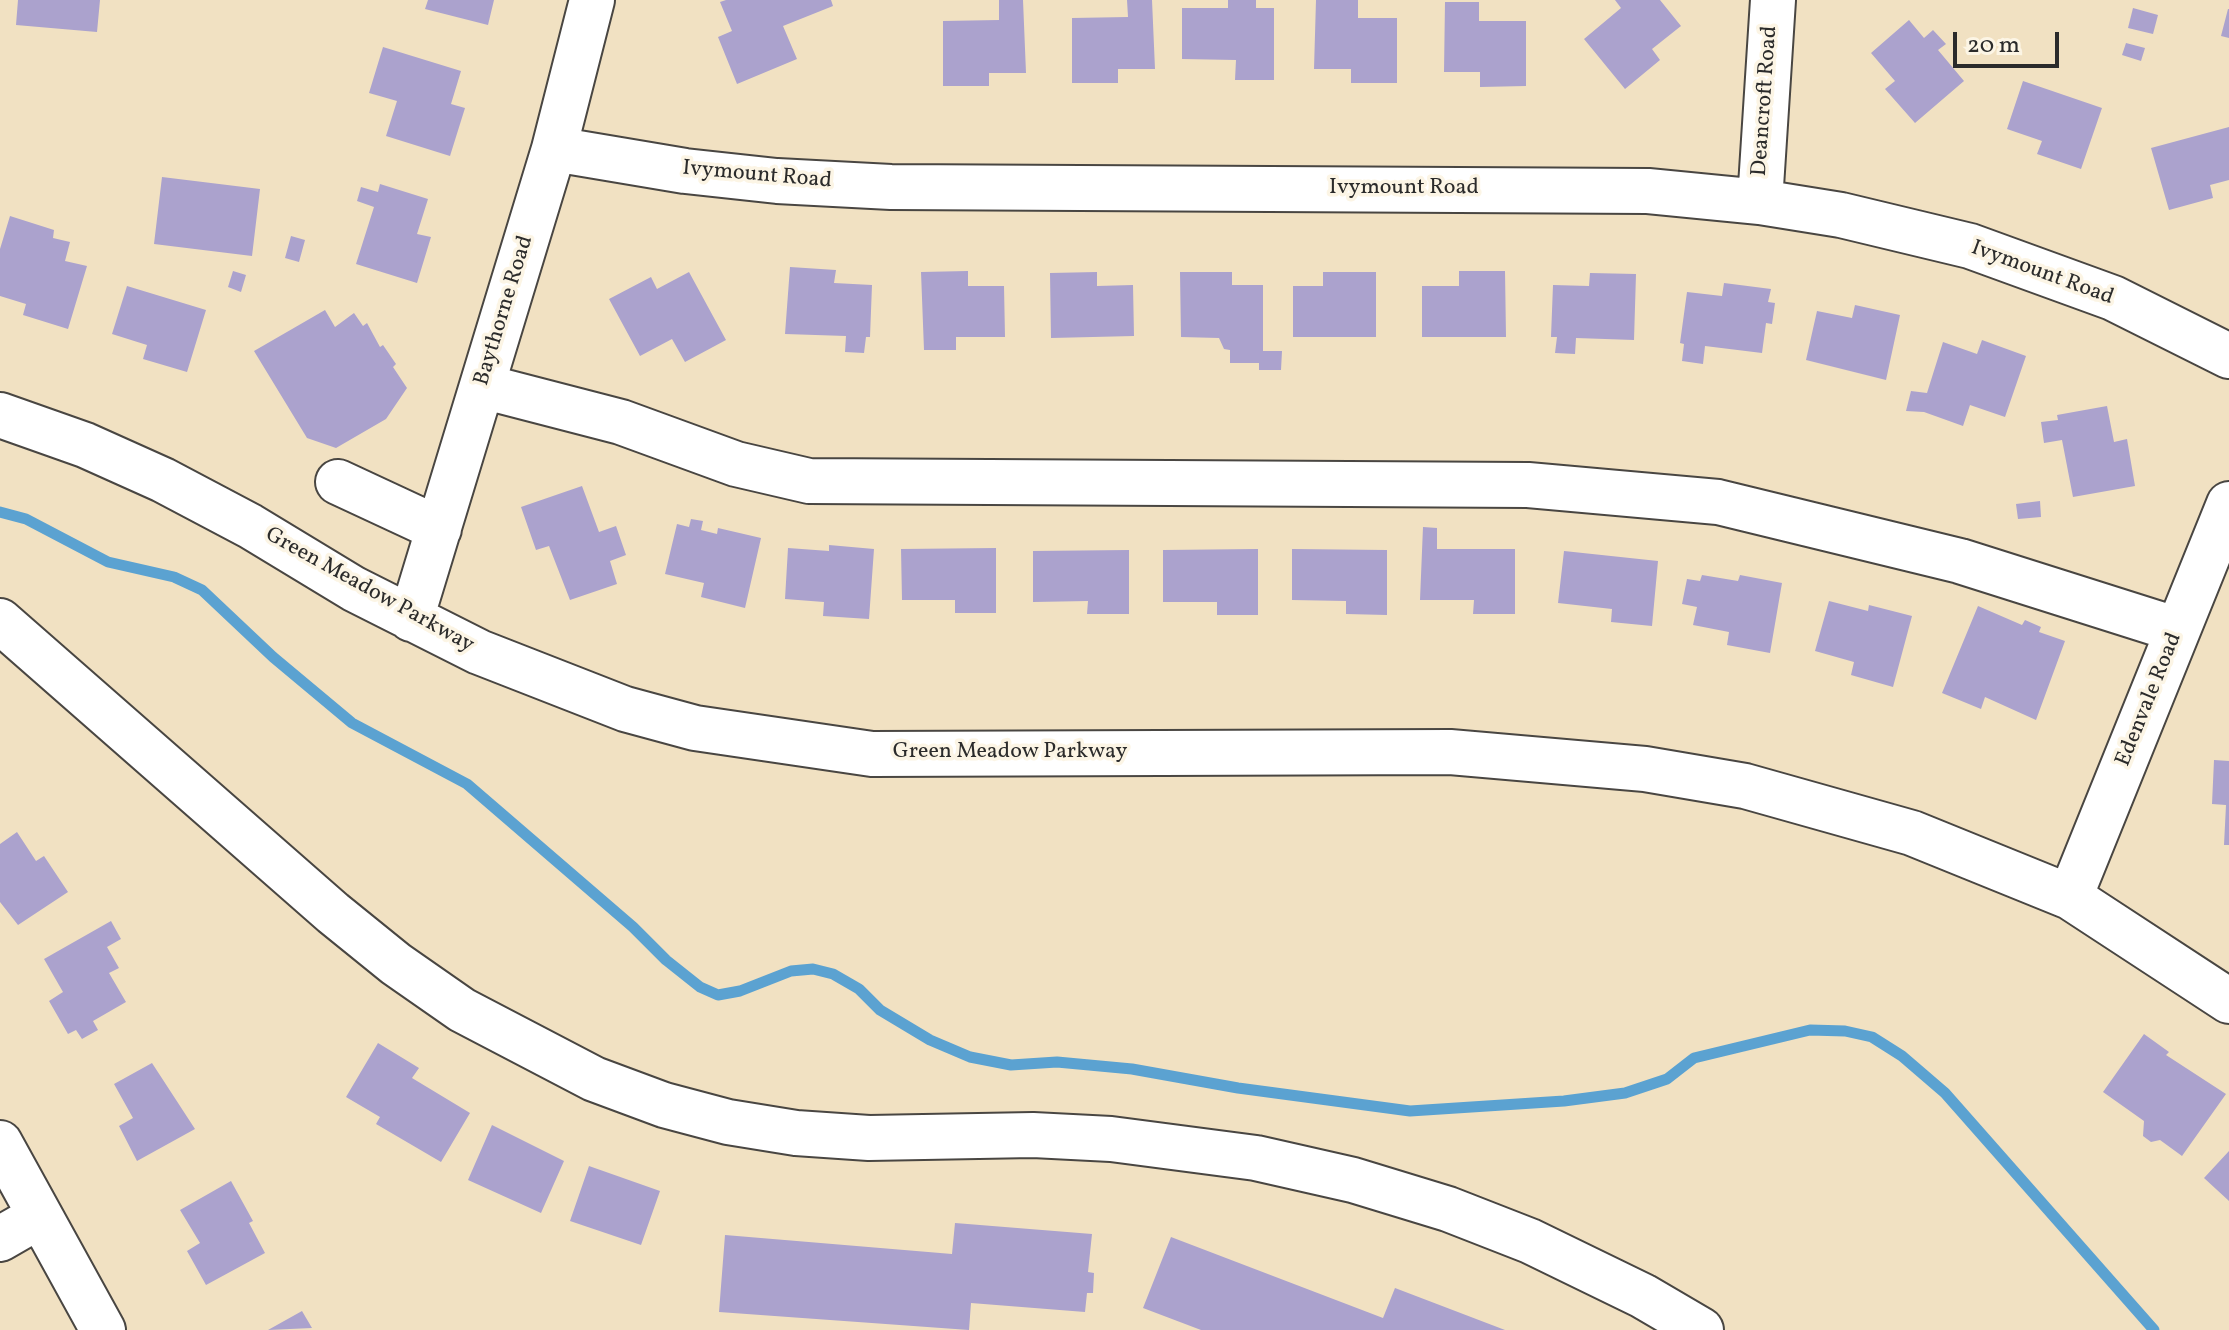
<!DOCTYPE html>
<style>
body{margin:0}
#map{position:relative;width:2229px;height:1330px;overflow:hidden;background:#f1e1c2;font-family:Vollkorn,serif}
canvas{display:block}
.scale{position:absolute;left:1953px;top:32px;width:106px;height:36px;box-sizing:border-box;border:4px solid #2b2b2b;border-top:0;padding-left:10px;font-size:24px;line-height:28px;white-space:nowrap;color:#2b2b2b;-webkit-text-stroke:6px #fcf5e5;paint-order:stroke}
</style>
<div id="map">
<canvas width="2229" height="1330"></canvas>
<div class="scale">20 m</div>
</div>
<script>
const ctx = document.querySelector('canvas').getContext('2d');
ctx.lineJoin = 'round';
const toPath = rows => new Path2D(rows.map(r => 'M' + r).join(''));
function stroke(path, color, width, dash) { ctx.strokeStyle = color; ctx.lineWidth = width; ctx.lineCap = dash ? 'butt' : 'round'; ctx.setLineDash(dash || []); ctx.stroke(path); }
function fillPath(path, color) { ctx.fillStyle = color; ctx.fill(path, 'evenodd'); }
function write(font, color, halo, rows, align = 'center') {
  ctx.font = font + ' Vollkorn,serif'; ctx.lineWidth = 7; ctx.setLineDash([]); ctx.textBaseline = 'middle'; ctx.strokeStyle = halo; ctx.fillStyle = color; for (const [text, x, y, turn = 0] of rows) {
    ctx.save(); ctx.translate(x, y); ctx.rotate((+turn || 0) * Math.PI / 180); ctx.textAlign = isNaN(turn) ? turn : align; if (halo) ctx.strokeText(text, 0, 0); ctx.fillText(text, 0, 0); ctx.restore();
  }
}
stroke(toPath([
 [0,512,26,519,108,562,174,577,202,590,273,657,352,723,467,784,633,927,666,960,700,987,718,995,740,991,791,971,813,969,833,974,859,989,880,1010,930,1040,970,1057,1011,1065,1057,1062,1132,1069,1238,1088,1410,1111,1564,1101,1625,1093,1667,1079,1694,1058,1810,1030,1845,1031,1872,1037,1902,1056,1945,1093,2154,1330]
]), '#5ba2d1', 11);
fillPath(toPath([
 [18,0,100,0,97,32,16,25],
 [428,0,494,0,488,25,425,9],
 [726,0,831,0,833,6,783,26,797,59,737,84,718,37,732,31,720,2],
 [999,0,1023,0,1026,73,989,73,989,86,943,86,943,21,999,20],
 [1127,0,1152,0,1155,69,1118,69,1118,83,1072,83,1072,18,1128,17],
 [1228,0,1256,0,1256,8,1274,8,1274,80,1235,80,1236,60,1182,59,1182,8,1228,8],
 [1316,0,1358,0,1358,18,1397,18,1397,83,1351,83,1351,69,1314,69],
 [1615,0,1660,0,1681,26,1652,49,1660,60,1625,89,1584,39,1621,8],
 [1445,2,1479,2,1479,21,1526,21,1526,86,1480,87,1480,72,1444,72],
 [2133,8,2158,15,2153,34,2128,28],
 [2228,9,2229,9,2229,38,2221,36],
 [1909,20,1924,38,1933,30,1946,44,1938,50,1964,81,1915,123,1885,89,1895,81,1871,53],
 [2126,43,2145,48,2141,61,2122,55],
 [383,47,461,71,451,104,465,108,450,156,386,136,397,101,369,93],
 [2023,81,2102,108,2081,169,2037,154,2042,141,2007,129],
 [2229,127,2229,180,2210,185,2213,198,2169,210,2151,148],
 [162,177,260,189,252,256,154,244],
 [380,184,428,199,417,234,431,237,417,283,356,264,374,207,357,201,361,187,378,192],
 [10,216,54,230,53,238,70,242,65,261,87,266,68,329,23,315,26,304,0,296,0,249],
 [291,236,305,240,299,262,285,258],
 [790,267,836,270,834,283,872,285,870,337,866,337,864,353,845,352,846,336,785,334],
 [233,271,246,275,241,292,228,287],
 [968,271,968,286,1004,286,1005,337,956,337,956,350,924,350,921,272],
 [1459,271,1505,271,1506,337,1422,337,1422,286,1459,286],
 [689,272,726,340,685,362,672,339,640,356,609,299,651,277,657,289],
 [1097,272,1097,286,1133,285,1134,336,1051,338,1050,273],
 [1180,272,1232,272,1232,285,1263,285,1263,351,1282,351,1281,370,1259,370,1259,363,1230,363,1230,350,1224,349,1219,338,1181,337],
 [1323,272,1376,272,1376,337,1293,337,1293,286,1323,286],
 [1590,273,1636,274,1634,340,1576,338,1575,354,1555,353,1557,337,1551,337,1553,285,1589,286],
 [1724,283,1771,289,1768,302,1775,303,1772,324,1766,323,1762,353,1705,346,1703,364,1682,361,1684,344,1680,343,1687,292,1722,296],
 [127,286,206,310,187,372,143,359,147,345,112,334],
 [1855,305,1900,315,1886,380,1806,360,1817,311,1852,318],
 [325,310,335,327,354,313,363,326,367,323,380,347,383,345,396,364,393,367,407,388,386,419,336,448,307,438,254,351],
 [1982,340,2026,356,2005,417,1970,405,1963,426,1924,412,1906,411,1911,391,1927,393,1943,342,1977,354],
 [2107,406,2114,442,2127,439,2135,486,2073,497,2062,440,2044,443,2041,422,2058,420,2057,415],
 [582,486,599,532,616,526,626,555,610,561,617,584,570,600,549,546,536,550,521,507],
 [2040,501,2041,517,2018,519,2016,504],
 [691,519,703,521,701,530,717,534,718,528,761,538,745,608,701,597,704,583,665,574,677,524,689,527],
 [1423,527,1437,528,1437,549,1515,549,1515,614,1473,614,1474,600,1420,600],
 [829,545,874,549,869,619,823,616,824,602,785,599,788,548,829,551],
 [996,548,996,613,955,613,955,600,902,600,901,549],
 [1258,549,1258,615,1217,615,1217,602,1163,602,1163,550],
 [1292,549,1387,550,1387,615,1346,614,1346,601,1292,600],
 [1129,550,1129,614,1087,614,1088,601,1033,602,1033,551],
 [1564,551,1658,561,1652,626,1611,622,1612,609,1558,603],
 [1702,575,1738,581,1740,575,1782,583,1770,653,1727,645,1729,632,1693,625,1697,607,1682,604,1687,579,1700,581],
 [1829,601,1868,611,1869,605,1912,616,1893,687,1851,675,1854,662,1815,651],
 [1978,606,2022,625,2025,620,2041,627,2039,632,2065,641,2036,720,1985,697,1981,709,1942,693],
 [2214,760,2229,761,2229,845,2224,845,2226,805,2212,804],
 [17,832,36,861,44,856,68,892,18,925,0,902,0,844],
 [111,921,121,939,107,947,119,968,109,973,126,1002,93,1021,98,1030,82,1039,76,1030,68,1034,49,1001,63,992,44,959],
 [2144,1034,2169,1052,2166,1055,2226,1094,2182,1156,2160,1140,2151,1142,2143,1136,2144,1121,2103,1092],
 [378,1043,419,1068,412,1078,470,1113,441,1162,376,1124,380,1117,346,1097],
 [152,1063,195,1129,137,1161,119,1126,133,1118,114,1084],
 [492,1125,564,1161,541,1213,468,1180],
 [2229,1151,2229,1201,2204,1178],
 [589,1166,660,1191,641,1245,570,1221],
 [231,1181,253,1221,249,1223,265,1253,206,1285,187,1251,200,1243,180,1210],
 [955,1223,1092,1234,1088,1272,1094,1273,1093,1293,1087,1293,1085,1312,971,1303,969,1330,719,1312,725,1235,952,1254],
 [1171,1237,1383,1318,1395,1288,1505,1330,1201,1330,1143,1308],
 [302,1311,312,1328,268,1330]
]), '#aba2cd');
const minor = toPath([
 [554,149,685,171,777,181,891,187,1648,191,1760,202,1841,215,1970,246,2113,298,2229,356],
 [1760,202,1773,0],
 [482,386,621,422,736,464,809,481,1528,485,1718,502,1960,561,2178,630],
 [0,415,85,445,163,480,250,526,354,589,479,652,625,709,695,728,872,754,1450,752,1645,769,1745,786,1912,833,2070,897,2229,1001],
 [338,482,439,529],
 [411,619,554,149,592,0],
 [0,621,333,913,396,964,462,1010,594,1079,664,1105,728,1122,796,1133,869,1138,1033,1135,1111,1139,1256,1158,1353,1180,1448,1209,1530,1241,1643,1296,1701,1330],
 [2070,897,2229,504],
 [0,1143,103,1330],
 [0,1239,40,1216]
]);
stroke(minor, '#494642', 48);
stroke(minor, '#fff', 44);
write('22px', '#2b2b2b', '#fcf5e5', [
 ["Deancroft Road",1766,101,-86],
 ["Ivymount Road",757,176,5],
 ["Ivymount Road",1404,189],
 ["Ivymount Road",2042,274,20],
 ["Baythorne Road",505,311,-73],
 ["Green Meadow Parkway",369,591,29],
 ["Edenvale Road",2150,700,-68],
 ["Green Meadow Parkway",1010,753]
]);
</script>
